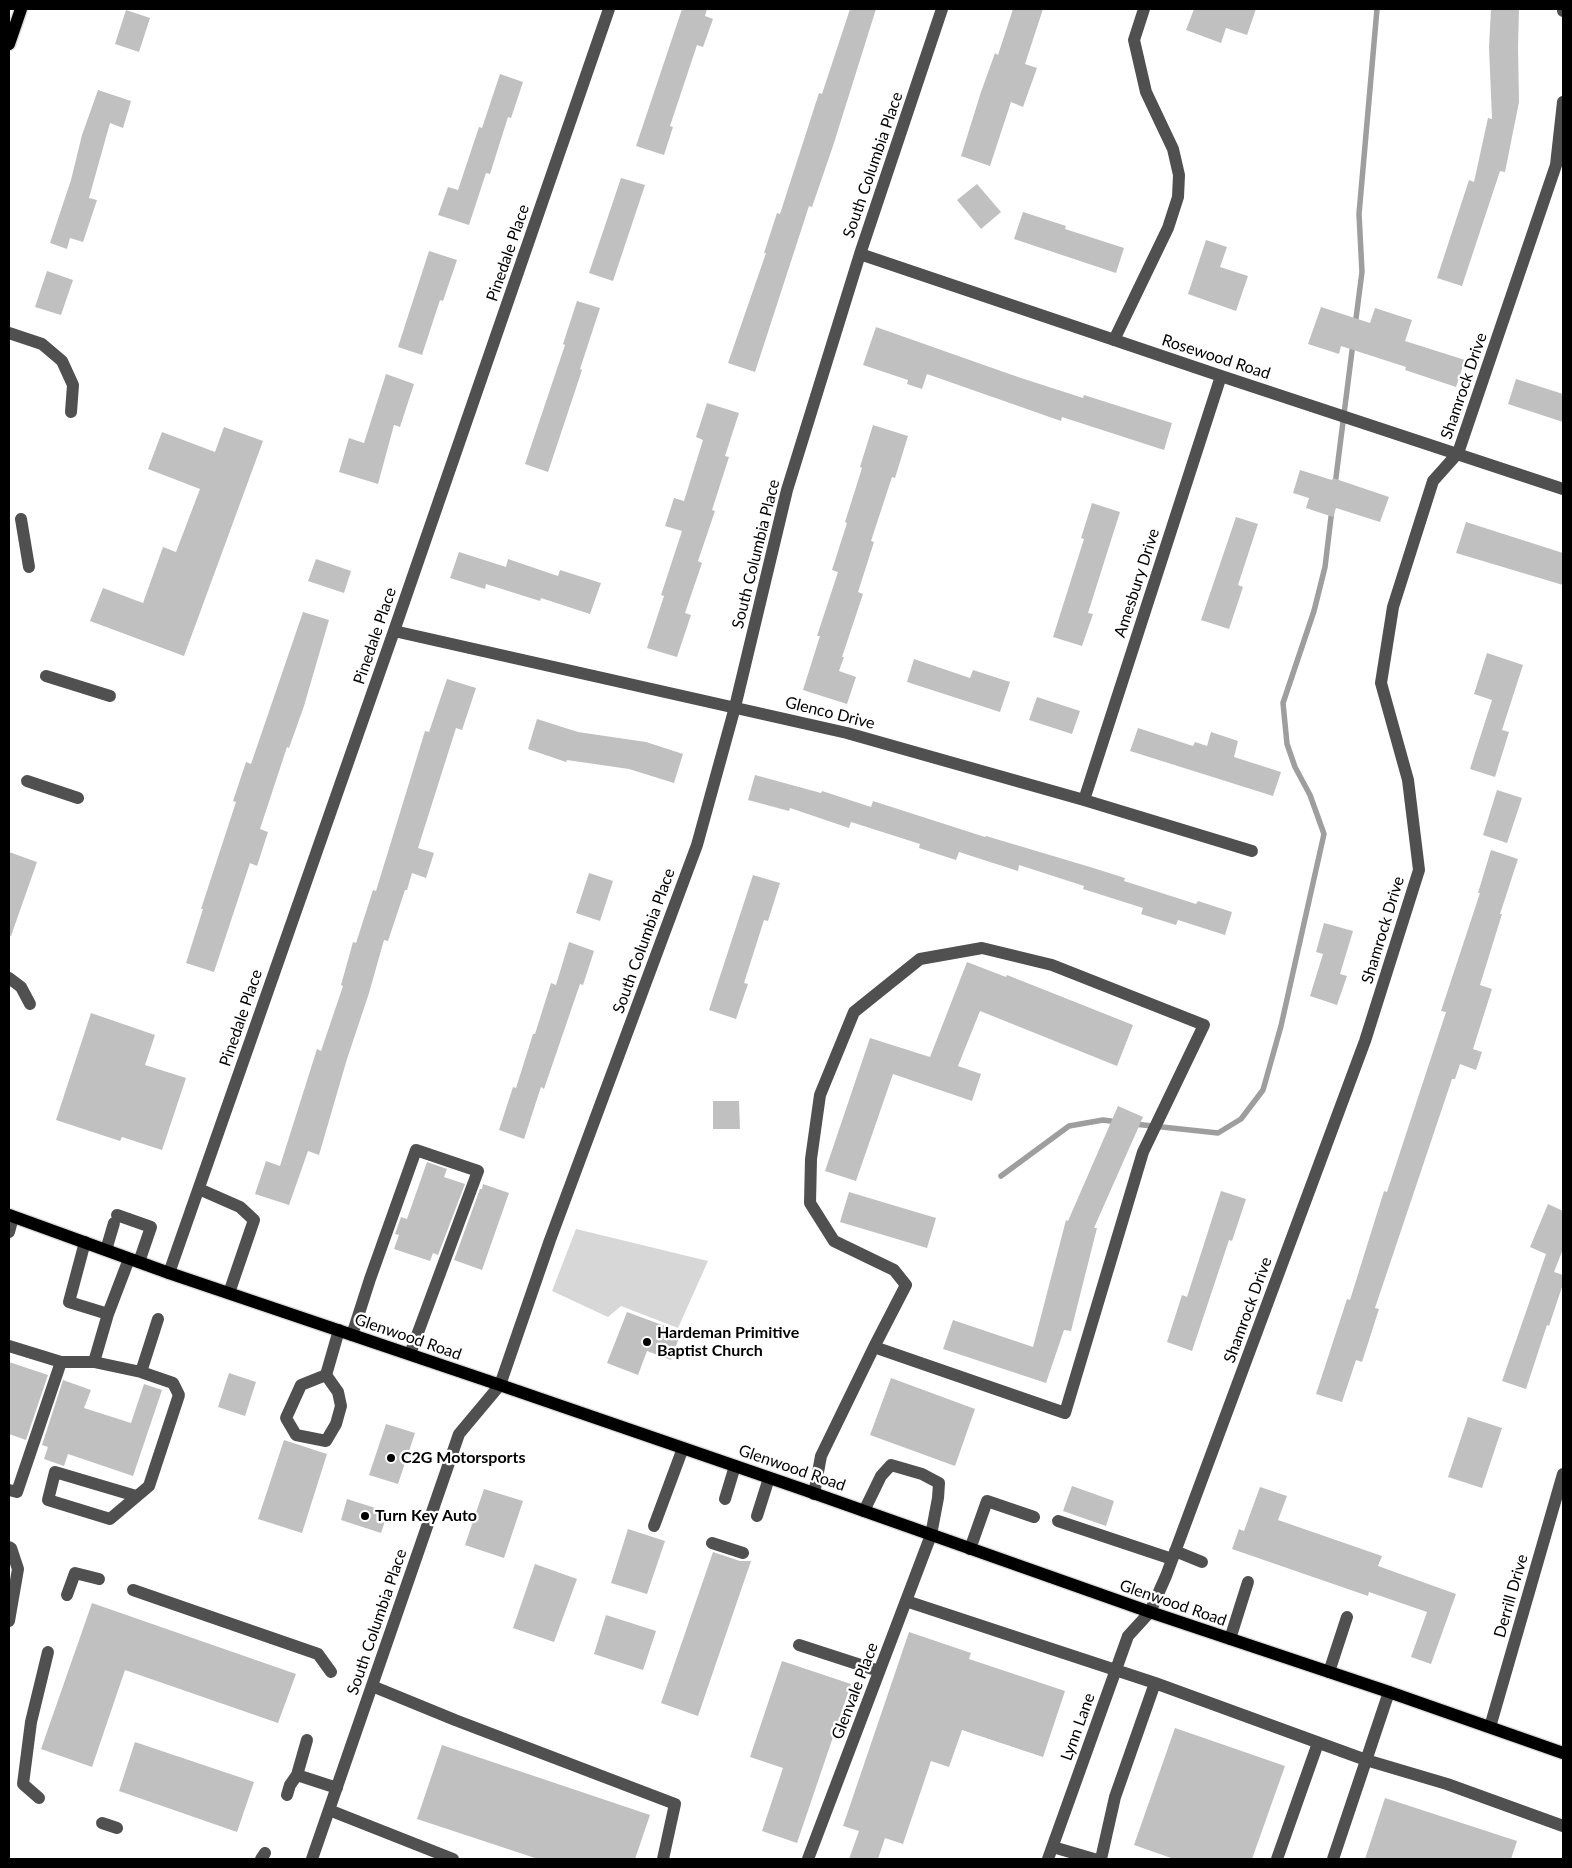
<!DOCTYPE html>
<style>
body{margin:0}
#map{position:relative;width:1572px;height:1868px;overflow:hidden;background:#fff;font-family:Lato,sans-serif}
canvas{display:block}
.frame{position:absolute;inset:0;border:10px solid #000;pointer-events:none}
</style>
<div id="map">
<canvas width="1572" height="1868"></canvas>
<div class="frame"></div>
</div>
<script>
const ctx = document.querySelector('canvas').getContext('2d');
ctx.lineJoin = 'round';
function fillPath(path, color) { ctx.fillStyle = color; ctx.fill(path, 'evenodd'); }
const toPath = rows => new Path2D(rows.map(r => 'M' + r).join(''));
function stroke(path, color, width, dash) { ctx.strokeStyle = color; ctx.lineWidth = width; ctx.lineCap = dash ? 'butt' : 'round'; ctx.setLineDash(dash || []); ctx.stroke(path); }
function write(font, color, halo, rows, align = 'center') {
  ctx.font = font + ' Lato,sans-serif'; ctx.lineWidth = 4.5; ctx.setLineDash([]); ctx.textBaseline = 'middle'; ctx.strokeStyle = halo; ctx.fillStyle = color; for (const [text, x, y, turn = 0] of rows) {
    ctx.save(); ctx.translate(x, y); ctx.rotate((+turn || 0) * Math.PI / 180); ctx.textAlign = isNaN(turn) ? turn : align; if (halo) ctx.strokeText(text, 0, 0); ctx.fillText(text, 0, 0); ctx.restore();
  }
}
fillPath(toPath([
 [576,1229,708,1261,678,1328,621,1306,608,1317,552,1291]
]), '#d7d7d7');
stroke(toPath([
 [1355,326,1362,272,1359,214,1377,9],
 [1335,485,1353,343],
 [1134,1124,1218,1133,1241,1119,1263,1090,1281,1026,1324,834,1310,795,1295,767,1287,744,1283,703,1314,611,1325,567,1332,509],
 [1001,1176,1069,1126,1103,1120,1118,1122]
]), '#9e9e9e', 5.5);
fillPath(toPath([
 [682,9,707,9,705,16,713,19,703,47,697,45,670,126,673,127,664,155,636,146],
 [850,9,876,9,833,146,812,207,809,206,755,372,728,363,766,253,764,253,777,213,780,214,819,93,822,94],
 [1013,9,1043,9,1025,64,1037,68,1023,107,1011,102,990,166,961,156,981,92,995,53,998,55],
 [1194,9,1256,9,1247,35,1226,28,1221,43,1186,30],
 [1491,9,1519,9,1518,47,1519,102,1505,172,1500,171,1462,286,1437,278,1469,180,1474,182,1488,118,1492,119,1489,47],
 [126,10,150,18,139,52,115,44],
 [500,74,523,82,511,118,508,117,490,174,486,173,469,225,438,215,448,187,458,190,479,127,482,128],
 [98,90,131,101,123,128,110,123,89,198,97,200,83,242,70,238,67,249,50,243,71,180,82,135],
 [621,178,645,185,613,281,589,273],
 [977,184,1001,212,981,229,957,200],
 [1023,212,1066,226,1065,229,1124,248,1116,273,1014,239],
 [1206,240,1227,247,1220,267,1248,276,1236,311,1188,294],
 [429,251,457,260,443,301,440,300,422,355,398,347],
 [47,271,73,280,61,315,35,307],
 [577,301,600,308,580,369,582,370,548,472,525,464,565,345,563,344],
 [1321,307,1370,323,1375,308,1412,320,1405,341,1465,360,1456,387,1405,370,1406,367,1341,346,1339,354,1308,344],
 [876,327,1018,377,1083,398,1084,395,1172,423,1164,450,1062,417,1061,421,927,374,922,389,907,384,908,380,863,365],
 [386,374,414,384,400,427,394,425,378,484,339,472,349,438,364,443],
 [1516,379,1563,394,1563,422,1508,404],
 [707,403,739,413,725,456,729,457,712,510,715,511,698,561,702,563,685,613,691,615,677,657,647,648,664,596,661,595,682,531,665,526,674,498,684,501,703,440,696,437],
 [873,425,908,436,895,478,892,477,871,541,874,542,858,592,863,594,842,657,844,657,839,671,856,677,847,704,803,690,820,636,817,636,838,572,832,570,847,523,845,522,862,468,860,467],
 [224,427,263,441,184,656,90,621,103,588,143,603,163,547,176,552,200,489,148,469,162,432,215,452],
 [1300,470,1332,480,1333,478,1389,497,1380,522,1336,508,1333,517,1306,508,1309,498,1293,493],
 [1092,503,1120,512,1088,613,1093,614,1082,646,1053,637,1084,539,1081,538],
 [1236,517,1258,524,1238,585,1243,587,1229,629,1201,620],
 [1466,522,1563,553,1563,585,1456,553],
 [459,552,506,567,508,559,558,576,560,570,601,583,590,614,541,598,540,601,486,584,485,589,450,578],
 [316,559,351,571,344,593,308,581],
 [303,612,329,620,304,706,289,748,287,747,260,829,268,832,257,866,250,863,214,972,186,963,203,909,201,909,236,802,233,801,246,762,251,764],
 [1487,653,1523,665,1502,730,1509,732,1495,777,1470,769,1492,700,1474,694],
 [914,659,970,678,973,670,1010,682,1000,712,907,682],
 [447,679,476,688,462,730,456,728,418,848,434,853,426,878,412,873,407,890,405,890,388,941,384,940,369,993,347,1059,319,1155,308,1151,289,1205,255,1194,266,1161,280,1166,317,1049,321,1051,343,986,341,985,353,942,356,943,373,890,376,891,425,731,429,732],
 [1037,697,1080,711,1072,734,1029,720],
 [537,719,578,732,646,742,683,754,674,783,629,769,567,760,566,762,528,749],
 [1138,728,1193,746,1195,742,1207,746,1211,732,1238,741,1234,757,1281,772,1273,796,1130,751],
 [755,775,821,793,822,791,871,807,873,801,985,837,986,836,1090,867,1125,878,1124,881,1196,904,1198,901,1232,912,1225,935,1178,920,1176,925,1141,914,1143,908,1083,889,1084,886,1019,865,1018,871,959,852,956,860,919,848,920,844,851,822,849,828,790,808,789,811,748,800],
 [1497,790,1522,798,1507,843,1483,835],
 [1491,850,1518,859,1500,914,1502,914,1480,985,1492,989,1473,1049,1482,1052,1476,1070,1460,1064,1455,1079,1452,1079,1375,1308,1379,1309,1362,1362,1356,1360,1342,1402,1316,1394,1347,1299,1350,1300,1384,1191,1387,1192,1446,1012,1441,1011,1480,893,1478,893],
 [9,852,37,862,11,936,9,935],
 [589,873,613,881,600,921,576,913],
 [753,875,780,883,768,921,764,920,744,983,748,984,736,1019,709,1010],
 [1324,923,1353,931,1340,974,1347,976,1337,1005,1310,996,1323,954,1316,952],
 [569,942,594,951,583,985,580,984,544,1089,541,1087,524,1139,499,1130,513,1087,516,1088,533,1034,535,1034,551,983,556,985],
 [967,962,1006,977,1007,975,1133,1025,1117,1066,980,1011,958,1066,981,1074,972,1101,893,1074,856,1181,825,1171,870,1038,930,1057],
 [91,1013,155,1035,145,1065,186,1078,162,1150,122,1137,120,1141,56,1120],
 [713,1101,739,1101,740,1129,713,1129],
 [1118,1106,1143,1117,1094,1228,1097,1228,1071,1331,1064,1330,1046,1383,943,1349,953,1320,1033,1347,1066,1220,1068,1221],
 [427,1162,447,1169,444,1177,465,1184,438,1255,433,1253,430,1261,394,1249,399,1235,395,1234,401,1217,407,1219],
 [483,1184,509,1193,482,1270,454,1260,480,1189,482,1189],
 [1221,1191,1246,1199,1232,1241,1229,1240,1192,1351,1167,1342,1182,1295,1187,1297],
 [849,1192,936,1218,927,1248,840,1222],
 [1548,1204,1563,1211,1563,1249,1554,1272,1563,1275,1563,1284,1549,1326,1547,1325,1526,1389,1502,1381,1546,1254,1530,1247],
 [627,1312,681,1332,671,1360,647,1351,638,1375,607,1363],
 [9,1362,48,1375,26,1440,9,1434],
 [229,1373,256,1382,245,1416,218,1407],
 [891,1378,975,1409,955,1466,870,1435],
 [63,1380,91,1390,84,1408,131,1423,144,1384,162,1390,133,1476,68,1454,64,1466,44,1459,48,1447,42,1445],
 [1468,1417,1502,1428,1482,1488,1448,1477],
 [386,1424,415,1433,398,1484,369,1475],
 [284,1440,327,1454,302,1533,258,1519],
 [1072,1486,1114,1501,1106,1526,1063,1511],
 [1260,1487,1287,1496,1278,1520,1382,1556,1378,1566,1456,1594,1431,1664,1411,1657,1427,1612,1369,1592,1368,1596,1232,1549,1239,1529,1244,1531],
 [484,1489,523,1501,504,1558,465,1545],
 [347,1499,388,1512,381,1533,341,1520],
 [628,1529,665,1541,647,1594,611,1583],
 [713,1552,740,1561,751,1561,698,1716,661,1703],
 [535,1564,577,1579,554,1642,513,1628],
 [92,1603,296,1674,278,1723,125,1670,92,1767,41,1749],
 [606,1615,656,1631,643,1670,594,1654],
 [909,1632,971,1653,969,1659,1065,1691,1043,1757,962,1730,949,1767,931,1761,903,1844,885,1838,878,1859,849,1859,859,1831,843,1826],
 [782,1661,851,1684,797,1843,762,1831,783,1768,750,1757],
 [1175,1728,1285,1766,1252,1859,1174,1859,1134,1845],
 [135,1742,254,1782,237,1832,119,1791],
 [442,1745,650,1815,635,1859,538,1859,417,1819],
 [1385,1798,1517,1841,1511,1859,1365,1859]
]), '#c0c0c0');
const major = toPath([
 [9,44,21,9],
 [9,1215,169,1273,500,1385,802,1489,1150,1612,1389,1692,1563,1753]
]);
stroke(major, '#dbdbdb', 15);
stroke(toPath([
 [1563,9,1563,11],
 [860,254,1221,376,1563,489],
 [9,333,42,344,62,361,73,385,71,412],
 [1114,340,1168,228,1178,197,1179,175,1173,149,1146,92,1134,40,1144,9],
 [21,519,29,567],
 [394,631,847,733,1084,800,1252,851],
 [46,676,110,696],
 [27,781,78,798],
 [1084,800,1221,376],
 [9,978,21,987,30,1004],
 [199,1189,240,1207,254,1220,229,1293],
 [117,1215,151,1227,139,1262],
 [9,1232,13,1217],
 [85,1242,69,1302,108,1314,129,1259],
 [106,1250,114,1223],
 [169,1273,394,631,609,9],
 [108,1314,94,1362,141,1372,173,1383,179,1395,149,1486,110,1519,48,1500,55,1472,136,1496],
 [352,1335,370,1279,416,1150,478,1171,410,1354],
 [9,1346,61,1362],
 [141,1372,158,1319],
 [326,1375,338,1392,341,1406,336,1424,326,1441,296,1435,286,1418,301,1385,326,1375],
 [326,1375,339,1330],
 [9,1490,17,1492,61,1362,94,1362],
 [814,1494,821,1456,874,1347,1065,1413,1143,1152,1204,1025,1052,965,982,948,920,959,854,1012,820,1095,811,1159,810,1203,834,1241,894,1270,906,1285,874,1347],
 [725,1499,735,1466],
 [757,1516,769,1478],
 [1058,1521,1172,1559],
 [654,1526,683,1448],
 [712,1543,743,1553],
 [9,1547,11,1548,18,1569,9,1621],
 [970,1549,987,1501,1034,1517],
 [1175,1551,1202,1562],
 [133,1590,318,1654,331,1672],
 [67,1595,75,1573,99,1579],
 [906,1601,1155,1683,1115,1797,1101,1859],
 [1230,1639,1248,1582],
 [799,1645,879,1671],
 [1329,1672,1347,1617],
 [1155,1683,1366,1760,1447,1784,1563,1826],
 [372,1686,455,1720,675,1804,663,1859],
 [1490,1727,1563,1474],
 [307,1740,297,1775,337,1788],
 [287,1795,290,1785,297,1775],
 [39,1798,23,1784,31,1722,48,1652],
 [329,1810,453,1859],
 [102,1823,117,1828],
 [1053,1847,1094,1859],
 [261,1859,265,1853],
 [312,1859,459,1434,500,1385,550,1240,697,845,735,707,787,490,860,254,942,9],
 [808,1859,931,1535,938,1498,939,1483,922,1474,891,1465,881,1476,864,1511],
 [1048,1859,1128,1636,1150,1612,1166,1576,1365,1041,1419,870,1408,780,1381,683,1393,607,1433,481,1458,453,1556,165,1563,102],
 [1277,1859,1318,1743],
 [1333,1859,1389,1692]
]), '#505050', 12);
stroke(major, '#000', 12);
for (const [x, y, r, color] of [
 [647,1342,5,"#000"],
 [391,1458,5,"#000"],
 [365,1516,5,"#000"]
]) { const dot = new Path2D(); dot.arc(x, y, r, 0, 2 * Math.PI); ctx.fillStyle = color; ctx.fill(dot); stroke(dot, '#fff', 2); }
write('16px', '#000', '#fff', [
 ["South Columbia Place",873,165,-71],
 ["Pinedale Place",508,253,-71],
 ["Rosewood Road",1216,357,18],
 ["Shamrock Drive",1464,386,-71],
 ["South Columbia Place",756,554,-76],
 ["Amesbury Drive",1137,583,-72],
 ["Pinedale Place",375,636,-71],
 ["Glenco Drive",830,713,14],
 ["Shamrock Drive",1383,930,-73],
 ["South Columbia Place",644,941,-70],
 ["Pinedale Place",241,1018,-71],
 ["Shamrock Drive",1248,1310,-70],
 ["Glenwood Road",408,1337,19],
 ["Glenwood Road",792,1468,19],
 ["Derrill Drive",1511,1596,-74],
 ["Glenwood Road",1173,1603,19],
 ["South Columbia Place",377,1622,-71],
 ["Glenvale Place",855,1691,-69],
 ["Lynn Lane",1078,1727,-70]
]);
write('bold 16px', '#000', '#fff', [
 ["Hardeman Primitive",657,1333],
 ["Baptist Church",657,1351],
 ["C2G Motorsports",401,1458],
 ["Turn Key Auto",375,1516]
], 'left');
</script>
